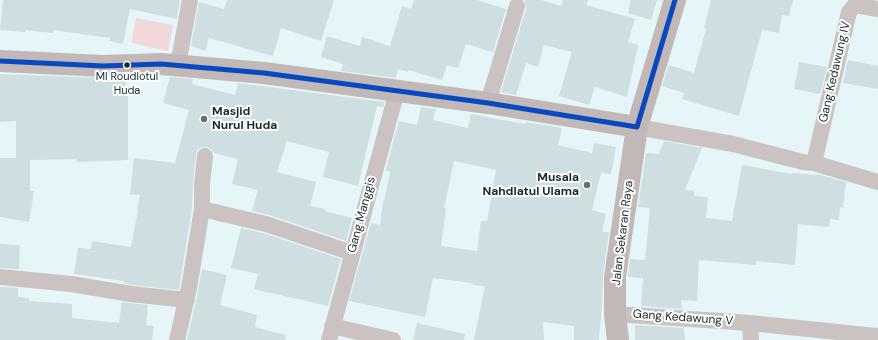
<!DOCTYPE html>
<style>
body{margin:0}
canvas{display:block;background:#e6f5f7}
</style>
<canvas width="878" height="340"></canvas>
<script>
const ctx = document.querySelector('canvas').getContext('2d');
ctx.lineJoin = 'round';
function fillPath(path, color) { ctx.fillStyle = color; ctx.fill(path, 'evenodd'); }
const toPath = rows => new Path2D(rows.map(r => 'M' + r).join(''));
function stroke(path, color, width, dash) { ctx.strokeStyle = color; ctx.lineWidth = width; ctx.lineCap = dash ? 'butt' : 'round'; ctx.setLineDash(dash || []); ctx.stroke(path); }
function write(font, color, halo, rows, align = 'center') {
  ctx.font = font + ' "DM Sans",sans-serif'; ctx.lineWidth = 4; ctx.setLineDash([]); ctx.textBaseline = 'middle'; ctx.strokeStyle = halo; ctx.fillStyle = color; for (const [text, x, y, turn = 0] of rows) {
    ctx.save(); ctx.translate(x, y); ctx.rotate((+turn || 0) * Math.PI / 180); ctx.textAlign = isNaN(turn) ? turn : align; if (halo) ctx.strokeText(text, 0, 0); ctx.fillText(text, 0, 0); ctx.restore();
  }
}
fillPath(toPath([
 [136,18,173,25,168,51,131,43]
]), '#f3d8d9');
fillPath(toPath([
 [3,0,180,0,177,19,130,9,123,44,110,41,110,38,53,30,53,33,25,30,25,32,0,30],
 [227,0,334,0,321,41,281,28,273,56,209,38,205,51,191,46,199,2,224,9],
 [414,0,477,0,506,9,493,52,466,44,458,68,447,65,442,80,409,70,408,72,398,69,396,78,341,71,343,64,321,57,327,36,360,46,362,37,390,46,402,6,411,9],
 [525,0,541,0,561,6,563,0,588,0,586,5,635,19,628,42,638,45,627,97,595,87,589,105,559,96,572,52,544,45,538,67,526,63,516,95,501,92,526,9],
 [631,0,657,0,651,20,628,13],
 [711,0,793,0,789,16,782,15,779,33,762,30,739,116,682,99,684,93,662,86,669,65,694,73,706,29,704,28],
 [848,60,878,66,878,89,843,83],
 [799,62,827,67,820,94,794,89],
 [0,74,102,78,126,78,126,91,128,91,128,160,77,162,77,159,30,160,30,191,34,191,29,222,0,217,0,158,16,158,16,121,0,122],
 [170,77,193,79,192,84,235,95,238,83,384,102,383,107,377,106,358,186,323,177,329,152,287,141,277,172,316,182,310,206,325,209,324,211,352,218,346,241,269,215,252,211,258,190,232,184,238,159,214,153,211,149,206,147,201,148,198,150,196,155,193,184,192,208,179,290,132,285,124,283,124,281,74,274,78,248,91,249,92,241,131,247,138,210,137,210,140,195,130,194,134,158,175,163,189,110,163,103],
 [421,107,436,109,433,120,468,128,471,114,525,124,526,122,562,128,558,145,592,153,594,143,616,147,611,174,601,173,592,210,606,214,602,232,609,232,603,275,602,307,599,340,574,340,574,326,543,322,544,340,474,340,485,286,473,285,473,283,433,278,425,317,349,301,371,223,380,225,383,200,384,201,390,172,386,171,388,161,399,121,417,125],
 [454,161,496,170,487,221,481,221,477,251,441,246,446,209,444,208],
 [664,141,702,148,685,190,694,191,694,196,708,197,706,218,732,221,742,165,792,174,792,173,817,175,817,174,846,182,843,208,840,207,839,220,830,219,829,227,798,224,795,265,756,261,756,265,699,260,697,301,681,300,682,309,641,306,643,278,628,277,630,259,645,260,650,208,638,207,646,153,659,154],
 [241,228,263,233,341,259,328,306,254,289,258,274,231,268],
 [0,244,20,245,19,269,0,268],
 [202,269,227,275,220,305,257,315,255,327,286,335,285,340,187,340,196,301],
 [0,287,18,288,18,297,29,298,29,301,72,304,72,318,119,323,122,302,148,305,146,325,154,326,152,340,0,340],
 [417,323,465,334,464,340,413,340],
 [635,325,684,328,685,340,635,340]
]), '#cfdee0');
stroke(toPath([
 [178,65,190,0],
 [488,103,517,6],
 [637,127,733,144,803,162,814,163,878,182],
 [814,163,849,12,854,6,861,6,878,9],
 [202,209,266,224,352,253],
 [0,277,71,284,131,294,187,300],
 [615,314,750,323,876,336,877,340],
 [750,323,751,340],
 [332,326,393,340],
 [177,340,189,288,202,209,202,185,205,156],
 [329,340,397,91]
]), '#cbc2c2', 16);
stroke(toPath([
 [0,61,103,66,161,64,264,73,488,103,637,127],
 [618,340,615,314,615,277,637,127,675,0]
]), '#c2b8b8', 22);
stroke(toPath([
 [0,61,103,66,161,64,264,73,488,103,637,127,675,0]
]), '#0849c0', 5);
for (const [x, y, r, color] of [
 [127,65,3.5,"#182a2b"],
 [204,119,4,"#607172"],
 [587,185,4,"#607172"]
]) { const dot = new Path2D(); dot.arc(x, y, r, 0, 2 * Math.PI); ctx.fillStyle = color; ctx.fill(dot); stroke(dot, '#fff', 1.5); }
write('11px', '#182a2b', '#fff', [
 ["MI Roudlotul",127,77],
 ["Huda",127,91]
]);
write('12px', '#182a2b', '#fff', [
 ["Gang Kedawung IV",835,72,-77],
 ["Gang Manggis",362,215,-75],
 ["Jalan Sekaran Raya",623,233,-83],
 ["Gang Kedawung V",683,318,4]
]);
write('bold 12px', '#182a2b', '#fff', [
 ["Masjid",212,112],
 ["Nurul Huda",212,126],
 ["Musala",579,178,"right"],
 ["Nahdlatul Ulama",579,192,"right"]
], 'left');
</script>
